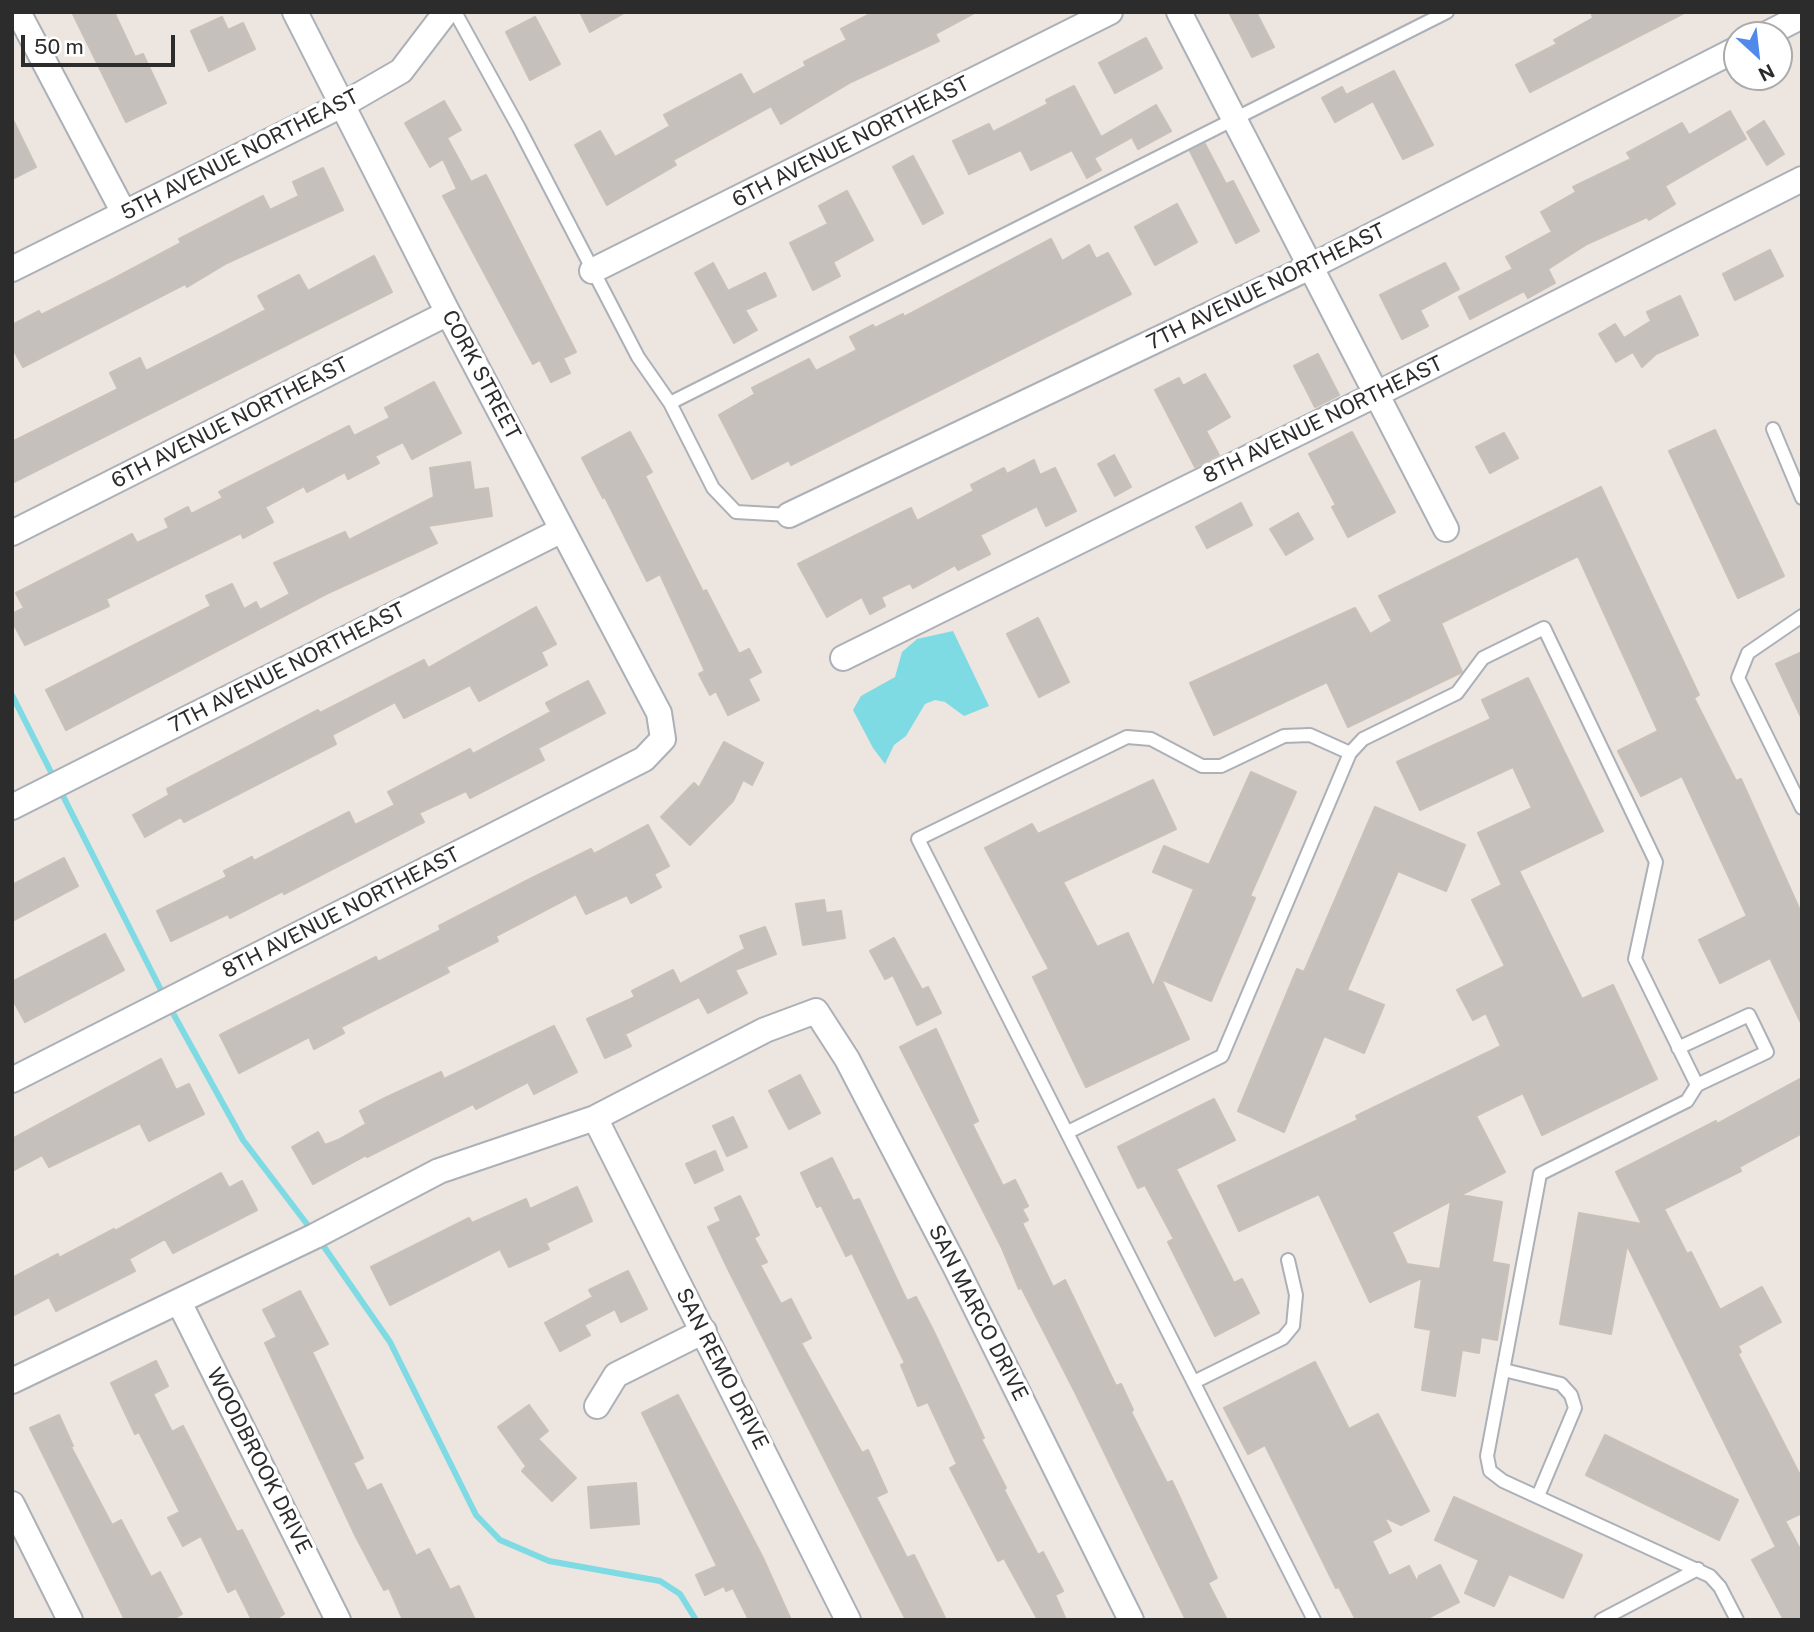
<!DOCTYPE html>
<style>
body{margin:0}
#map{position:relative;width:1814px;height:1632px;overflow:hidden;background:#ece5e0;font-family:"Public Sans",sans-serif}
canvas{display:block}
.frame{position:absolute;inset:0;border:14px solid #2c2c2c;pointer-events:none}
.north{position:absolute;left:1723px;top:21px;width:70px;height:70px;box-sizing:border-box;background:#fff;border:2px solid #ababab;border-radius:50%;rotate:153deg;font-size:19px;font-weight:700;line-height:28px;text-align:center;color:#2c2c2c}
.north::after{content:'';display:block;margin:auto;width:24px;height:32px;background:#5089e9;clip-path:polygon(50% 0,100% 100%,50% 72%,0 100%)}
.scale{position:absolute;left:21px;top:35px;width:154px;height:32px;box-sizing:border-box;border:4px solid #2c2c2c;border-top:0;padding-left:9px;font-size:21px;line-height:24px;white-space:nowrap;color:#2c2c2c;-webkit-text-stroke:5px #fff;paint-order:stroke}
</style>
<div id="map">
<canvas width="1814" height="1632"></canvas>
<div class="frame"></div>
<div class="north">N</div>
<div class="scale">50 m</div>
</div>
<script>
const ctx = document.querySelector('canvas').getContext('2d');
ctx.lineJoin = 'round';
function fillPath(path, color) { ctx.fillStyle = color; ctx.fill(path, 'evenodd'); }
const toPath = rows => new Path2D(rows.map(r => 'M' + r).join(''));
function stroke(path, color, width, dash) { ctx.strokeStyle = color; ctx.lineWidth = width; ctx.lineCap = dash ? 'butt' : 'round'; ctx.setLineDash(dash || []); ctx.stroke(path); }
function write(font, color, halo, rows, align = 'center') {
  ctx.font = font + ' "Public Sans",sans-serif'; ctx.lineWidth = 7; ctx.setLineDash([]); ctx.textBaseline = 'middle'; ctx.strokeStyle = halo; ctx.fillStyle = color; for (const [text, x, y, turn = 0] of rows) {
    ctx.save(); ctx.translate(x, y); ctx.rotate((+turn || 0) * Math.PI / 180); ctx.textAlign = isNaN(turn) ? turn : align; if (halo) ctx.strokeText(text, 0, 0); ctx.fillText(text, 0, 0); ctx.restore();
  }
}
fillPath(toPath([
 [953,631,989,706,964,716,945,702,935,700,925,704,906,736,894,745,885,764,873,748,853,710,861,696,895,677,902,652,917,639]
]), '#7edbe3');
stroke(toPath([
 [12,695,55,780],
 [60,790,164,996],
 [169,1006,243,1140,313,1232],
 [320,1241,390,1342,476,1515,500,1540,549,1561,660,1581,680,1594,696,1620]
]), '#7edbe3', 6);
const building = toPath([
 [72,12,114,12,135,57,143,54,166,103,126,122,72,12],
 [580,12,626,12,590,32,580,12],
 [874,12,976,12,935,34,939,41,851,82,781,124,771,106,673,160,676,165,607,205,575,145,600,131,615,157,670,126,664,115,741,74,753,95,806,66,804,62,847,40,841,29,874,12],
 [1229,12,1256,12,1274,47,1252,57,1229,12],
 [1591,12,1686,12,1530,92,1516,65,1557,44,1554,40,1593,18,1591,12],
 [222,17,228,30,243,23,255,49,209,71,191,31,222,17],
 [535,17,560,64,530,80,506,32,535,17],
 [1146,38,1162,68,1115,93,1099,63,1146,38],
 [1394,71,1433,145,1403,159,1373,101,1335,122,1322,98,1342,87,1346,95,1394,71],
 [1074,86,1101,137,1156,105,1171,131,1138,149,1132,137,1094,158,1101,170,1087,178,1072,150,1031,170,1021,150,969,174,953,141,989,124,993,132,1048,104,1046,100,1074,86],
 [444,101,461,130,447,138,471,182,486,175,576,352,563,358,570,373,551,382,540,360,533,364,443,196,457,189,443,159,430,167,405,123,444,101],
 [1730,111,1746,139,1665,186,1675,204,1649,220,1647,217,1587,244,1548,269,1555,283,1528,298,1524,291,1470,319,1459,297,1513,269,1506,257,1552,232,1541,212,1576,192,1573,187,1631,159,1627,153,1682,123,1689,135,1730,111],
 [12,118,36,167,12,179,12,118],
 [1764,121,1784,154,1767,165,1747,132,1764,121],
 [1205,144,1226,184,1233,181,1259,231,1236,243,1190,151,1205,144],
 [913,156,943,213,923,224,893,167,913,156],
 [323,168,343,210,227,263,187,287,185,284,23,367,12,347,12,325,39,311,41,315,113,279,181,243,179,239,263,196,270,210,299,196,293,182,323,168],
 [847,191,873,240,833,262,840,276,813,290,790,243,828,224,819,206,847,191],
 [1177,204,1197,242,1155,265,1135,227,1177,204],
 [1051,239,1062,261,1089,245,1096,259,1108,253,1131,294,791,465,789,460,752,479,719,415,755,394,752,388,809,359,816,371,857,350,850,337,873,325,875,328,903,314,904,317,1051,239],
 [1770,250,1783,276,1735,300,1723,274,1770,250],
 [374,256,392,292,12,483,12,442,118,389,110,373,140,358,146,371,216,336,266,310,258,296,299,275,308,291,374,256],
 [713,263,728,291,765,273,776,296,745,310,757,330,734,343,695,273,713,263],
 [1445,263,1459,289,1420,310,1428,326,1402,339,1380,295,1445,263],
 [1680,296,1698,335,1656,354,1642,367,1633,352,1616,362,1599,334,1615,324,1624,338,1651,321,1647,312,1680,296],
 [1318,354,1339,395,1315,407,1294,366,1318,354],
 [1205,374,1230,417,1206,431,1219,455,1195,467,1155,390,1179,378,1183,386,1205,374],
 [434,382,461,433,412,459,403,442,375,456,379,463,348,479,345,472,307,492,304,486,265,507,273,522,243,538,241,533,106,599,109,606,25,645,12,621,12,614,24,608,16,593,132,534,137,543,169,528,165,519,188,507,191,514,223,498,219,492,349,426,354,436,390,418,385,408,434,382],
 [1715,430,1784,576,1738,598,1669,451,1715,430],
 [630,432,652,472,645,476,703,592,706,590,739,654,749,649,761,672,748,679,759,700,728,715,716,691,710,695,699,674,705,671,660,574,647,581,605,497,603,498,582,458,630,432],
 [1352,432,1395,512,1348,537,1332,507,1336,505,1309,454,1352,432],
 [1504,433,1518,458,1490,473,1476,447,1504,433],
 [1114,455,1131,487,1115,496,1098,464,1114,455],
 [1034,460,1040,475,1055,468,1076,511,1046,526,1037,506,980,535,990,554,958,570,955,565,913,588,910,583,881,597,885,606,870,614,862,597,827,617,798,564,911,508,917,521,974,491,971,485,1004,468,1007,474,1034,460],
 [470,462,474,490,488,488,492,516,428,526,437,543,326,594,66,730,46,690,211,606,206,596,232,584,244,609,256,602,260,610,290,594,274,563,345,532,349,540,434,497,430,468,470,462],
 [1601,487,1699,695,1694,698,1736,781,1741,779,1802,915,1802,1025,1770,958,1720,983,1699,940,1747,916,1682,776,1641,796,1618,751,1658,731,1578,556,1441,623,1462,672,1348,727,1327,682,1214,735,1190,683,1355,608,1370,634,1392,621,1379,596,1601,487],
 [1241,503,1252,525,1207,548,1196,527,1241,503],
 [1298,513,1313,539,1286,555,1270,529,1298,513],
 [536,607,556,644,541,652,547,665,479,701,470,685,404,718,395,702,332,735,336,744,184,822,181,817,145,837,133,815,169,795,167,789,318,710,320,713,424,660,428,668,536,607],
 [1038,618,1069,682,1039,697,1007,634,1038,618],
 [1802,652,1802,719,1776,664,1802,652],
 [1528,678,1603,831,1519,871,1582,999,1613,985,1657,1079,1542,1135,1523,1093,1476,1116,1505,1172,1461,1195,1502,1202,1492,1262,1509,1265,1497,1340,1481,1337,1479,1353,1462,1350,1455,1396,1422,1390,1431,1330,1415,1327,1422,1278,1370,1302,1319,1194,1239,1231,1218,1186,1358,1120,1356,1116,1501,1046,1486,1013,1473,1020,1457,990,1505,966,1472,900,1502,885,1478,833,1532,808,1513,767,1420,810,1397,762,1491,719,1482,700,1528,678],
 [1451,1201,1440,1269,1407,1264,1392,1232,1451,1201],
 [588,681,605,713,538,748,544,760,470,798,466,791,419,813,424,822,383,843,284,894,283,891,230,918,228,914,171,941,157,911,227,877,224,871,252,857,254,861,349,812,355,825,395,805,388,792,470,749,473,754,551,712,546,703,588,681],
 [724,742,763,763,752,785,743,780,733,801,690,845,661,817,694,783,699,788,724,742],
 [1251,772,1296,792,1250,896,1255,898,1211,1001,1161,979,1189,1039,1086,1087,1033,977,1049,969,985,848,1032,824,1038,834,1153,780,1176,829,1063,882,1097,947,1128,933,1153,987,1194,889,1153,872,1164,846,1209,865,1251,772],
 [1375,807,1465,845,1446,891,1398,871,1347,990,1384,1005,1364,1053,1324,1036,1284,1132,1238,1111,1297,969,1304,972,1375,807],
 [648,825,669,866,654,874,661,887,631,903,627,895,586,914,576,894,496,936,498,941,446,967,449,972,341,1027,344,1033,314,1049,309,1037,239,1073,220,1035,376,957,378,962,441,930,439,926,530,879,591,849,594,854,648,825],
 [64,858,78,886,12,921,12,885,64,858],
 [824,900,826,913,841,911,845,938,803,945,796,904,824,900],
 [765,927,776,954,735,970,747,993,708,1013,699,997,625,1034,631,1046,605,1058,587,1019,635,997,632,991,673,970,680,984,745,949,740,936,765,927],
 [105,934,124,970,25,1022,12,998,12,982,105,934],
 [894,938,922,990,928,987,941,1013,917,1025,893,975,885,979,870,951,894,938],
 [554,1026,577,1072,534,1094,528,1082,476,1109,473,1104,367,1157,366,1155,313,1184,292,1147,318,1132,325,1145,338,1140,366,1124,360,1111,385,1098,441,1072,444,1079,554,1026],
 [936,1029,978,1121,972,1124,1003,1186,1015,1180,1028,1206,1022,1209,1028,1220,1022,1223,1053,1287,1065,1280,1116,1386,1121,1384,1133,1410,1131,1412,1167,1483,1172,1481,1217,1578,1208,1583,1227,1620,1186,1620,1075,1392,1021,1287,1019,1289,1002,1248,900,1047,936,1029],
 [161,1059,176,1090,189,1084,204,1114,149,1141,140,1123,49,1167,42,1155,12,1171,12,1139,161,1059],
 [800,1075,820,1113,789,1129,769,1091,800,1075],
 [1802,1078,1802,1133,1739,1167,1741,1171,1664,1209,1687,1254,1691,1252,1720,1310,1762,1287,1781,1322,1738,1346,1741,1352,1738,1354,1802,1479,1802,1513,1785,1521,1802,1553,1802,1620,1784,1620,1752,1560,1776,1547,1627,1245,1611,1334,1560,1324,1579,1213,1642,1224,1616,1172,1716,1121,1717,1124,1802,1078],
 [1214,1099,1235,1140,1176,1169,1234,1283,1242,1279,1259,1313,1215,1336,1168,1242,1174,1239,1145,1185,1138,1188,1118,1147,1214,1099],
 [733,1117,747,1147,727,1156,713,1126,733,1117],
 [715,1151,723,1170,695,1183,686,1164,715,1151],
 [832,1158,853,1201,859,1199,907,1301,916,1297,933,1330,984,1438,981,1439,1006,1488,1004,1490,1038,1555,1043,1552,1063,1591,1055,1595,1066,1620,1038,1620,1004,1558,998,1561,950,1468,957,1464,928,1402,918,1406,901,1365,905,1363,852,1253,846,1256,821,1205,817,1207,801,1173,832,1158],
 [221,1173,229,1188,242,1181,257,1210,173,1253,165,1239,129,1259,135,1271,56,1311,49,1297,12,1316,12,1278,58,1254,59,1258,114,1229,115,1231,221,1173],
 [577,1187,592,1221,546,1243,549,1249,509,1267,500,1249,390,1305,371,1267,469,1218,472,1223,526,1199,530,1209,577,1187],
 [740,1196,759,1235,754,1238,767,1262,760,1265,781,1304,791,1299,811,1338,801,1343,862,1453,868,1450,887,1492,876,1497,907,1558,914,1555,946,1620,906,1620,728,1269,708,1227,721,1221,715,1208,740,1196],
 [628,1271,647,1309,621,1322,615,1309,584,1325,590,1335,560,1351,545,1323,593,1297,589,1290,628,1271],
 [300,1291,328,1344,312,1352,363,1458,353,1463,367,1491,381,1484,416,1556,429,1549,450,1590,459,1586,475,1620,403,1620,389,1588,384,1590,355,1535,265,1343,277,1337,263,1310,300,1291],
 [156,1361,168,1386,153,1394,172,1432,183,1426,237,1532,242,1530,284,1614,274,1620,252,1620,236,1588,228,1592,201,1536,183,1546,168,1518,180,1512,139,1432,135,1434,111,1383,156,1361],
 [1315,1362,1349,1429,1378,1414,1429,1511,1401,1525,1384,1517,1391,1531,1372,1541,1389,1576,1409,1566,1417,1582,1419,1576,1440,1565,1459,1602,1424,1620,1356,1620,1339,1587,1336,1588,1265,1445,1248,1454,1224,1408,1315,1362],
 [678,1395,763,1558,791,1620,749,1620,733,1588,726,1591,724,1586,705,1595,696,1575,717,1566,642,1413,678,1395],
 [529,1405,548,1431,538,1439,576,1478,552,1501,522,1471,526,1466,498,1427,529,1405],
 [59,1415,73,1446,71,1447,112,1525,121,1520,151,1577,160,1572,182,1614,172,1620,125,1620,30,1428,59,1415],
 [1605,1435,1738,1500,1719,1540,1586,1475,1605,1435],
 [636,1483,639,1524,591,1528,588,1487,636,1483],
 [1454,1497,1582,1555,1563,1598,1509,1574,1494,1606,1465,1593,1479,1560,1435,1540,1454,1497]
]);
fillPath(building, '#c5c0bb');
stroke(building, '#c8c0b9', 2);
const service = toPath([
 [455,12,519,128,638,357,670,403],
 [1773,429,1802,498],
 [789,515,736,512,713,488,670,403,1447,12],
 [1802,616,1748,653,1738,678,1802,808],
 [1350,753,1363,739,1457,693,1483,658,1544,628,1656,862,1635,959,1697,1085,1687,1101,1540,1174,1487,1456,1490,1471,1503,1481,1710,1576,1720,1587,1737,1620],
 [1678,1048,1749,1015,1767,1052,1697,1085],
 [1068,1132,1222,1056,1350,753,1310,735,1284,736,1221,766,1202,766,1151,739,1127,737,918,839,1314,1620],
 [1504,1370,1561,1384,1571,1395,1575,1408,1538,1496],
 [1196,1381,1283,1338,1293,1326,1296,1295,1288,1260],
 [1601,1620,1698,1569]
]);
const minor = toPath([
 [18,12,124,213],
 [1179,12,1446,529],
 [1765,35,1802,16],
 [12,269,344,104,401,71,446,12],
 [592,271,1110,12],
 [789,515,1312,266,1737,49],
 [12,533,448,313],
 [843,658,1377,394,1802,179],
 [12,807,562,530],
 [12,1080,644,759,663,739,659,713,448,313,295,12],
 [595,1118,848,1620],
 [179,1302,338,1620],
 [12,1381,315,1236,439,1171,595,1118,765,1030,816,1011,847,1059,956,1268,1131,1620],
 [597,1406,616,1375,704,1331],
 [12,1504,70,1620]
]);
stroke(service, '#acb0b7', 16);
stroke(minor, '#acb0b7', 28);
stroke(service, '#fff', 12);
stroke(minor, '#fff', 24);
write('21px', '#2c2c2c', '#fff', [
 ["6TH AVENUE NORTHEAST",851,142,-27],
 ["5TH AVENUE NORTHEAST",240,155,-27],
 ["7TH AVENUE NORTHEAST",1266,287,-26],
 ["CORK STREET",481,375,62],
 ["8TH AVENUE NORTHEAST",1323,420,-26],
 ["6TH AVENUE NORTHEAST",230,423,-27],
 ["7TH AVENUE NORTHEAST",287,668,-27],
 ["8TH AVENUE NORTHEAST",341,913,-27],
 ["SAN MARCO DRIVE",978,1313,63],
 ["SAN REMO DRIVE",722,1369,63],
 ["WOODBROOK DRIVE",259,1461,63]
]);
</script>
